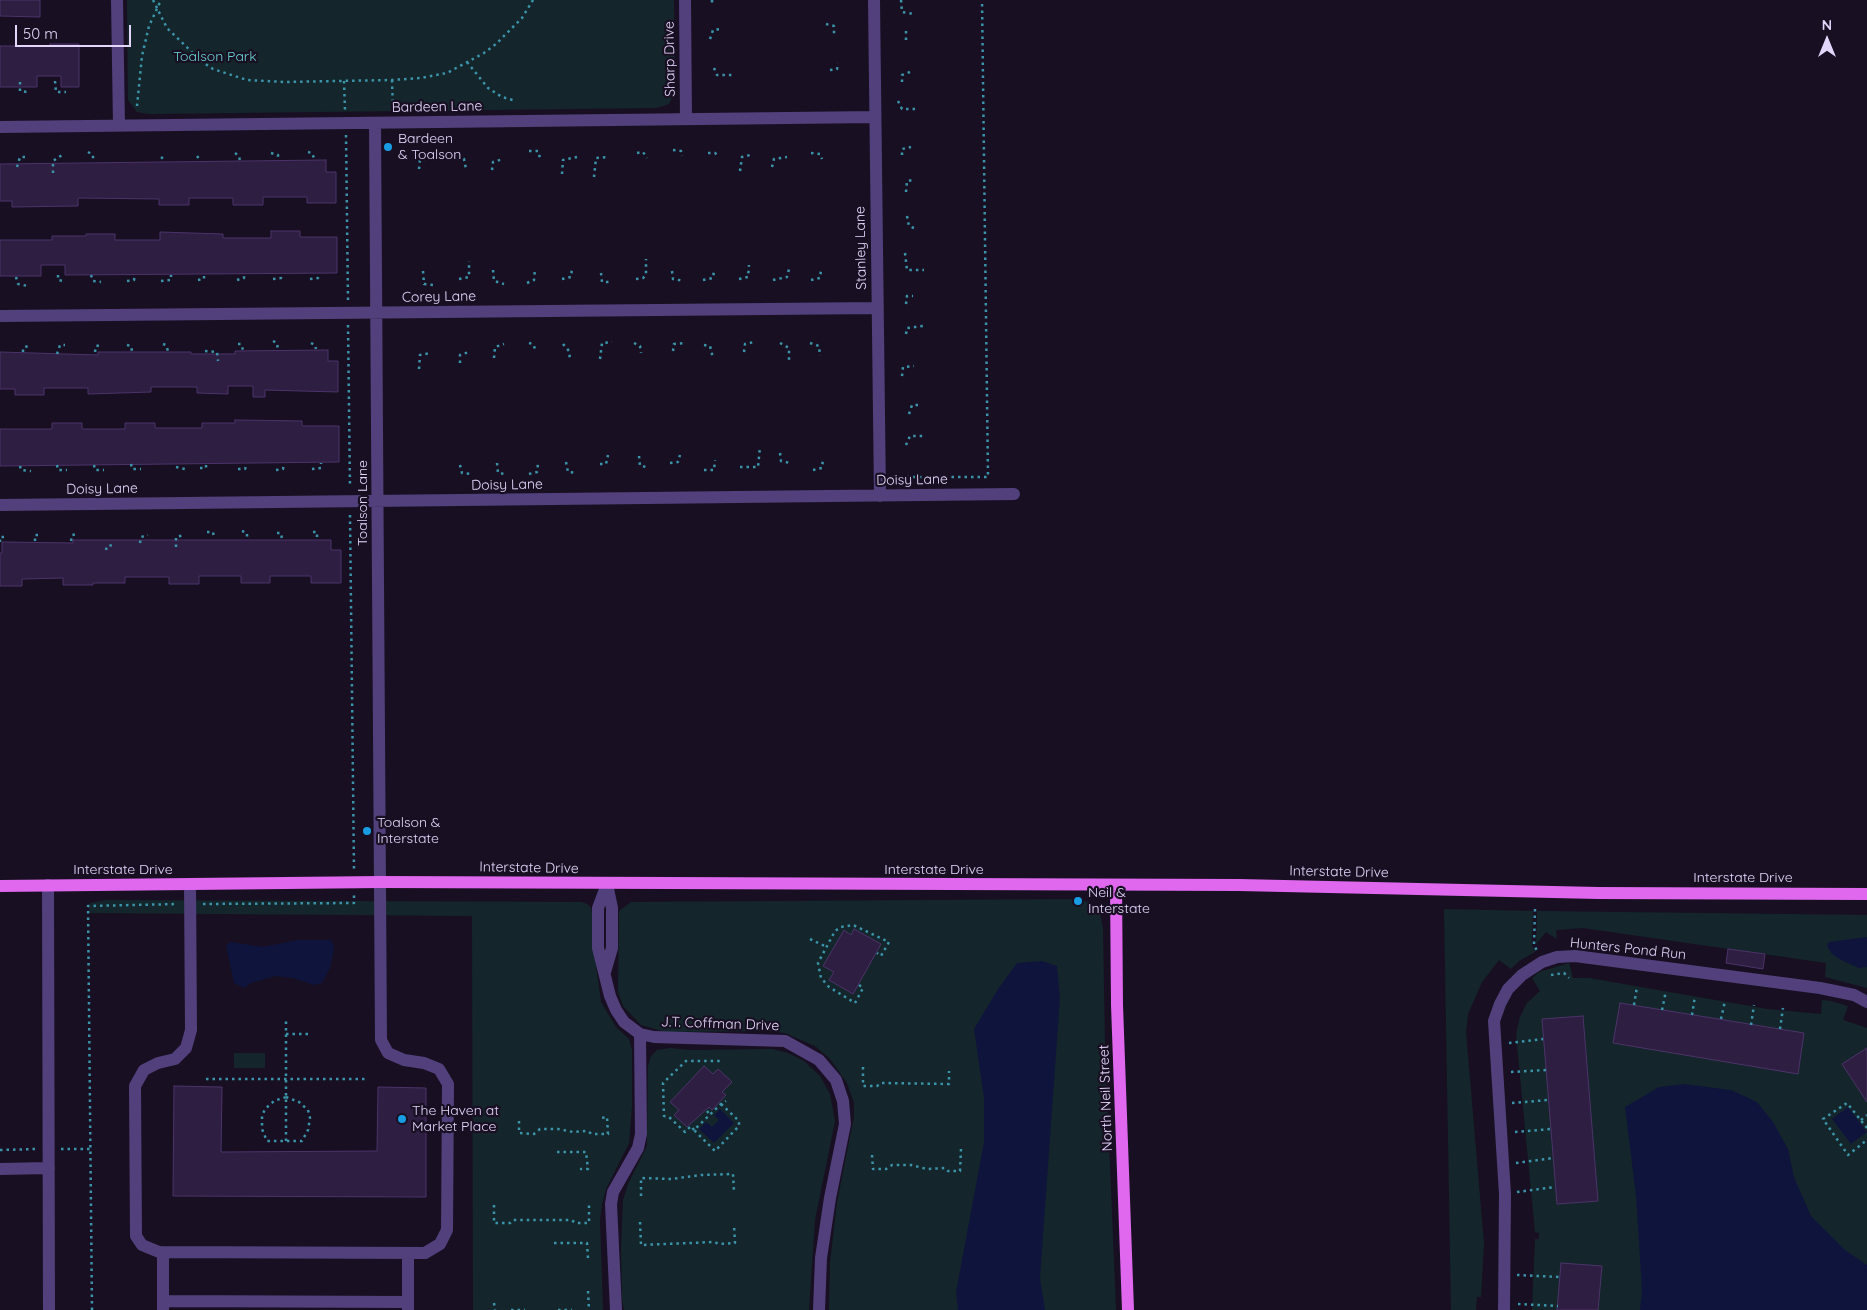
<!DOCTYPE html>
<style>
body{margin:0}
#map{position:relative;width:1867px;height:1310px;overflow:hidden;background:#181022;font-family:Quicksand,sans-serif}
canvas{display:block}
.north{position:absolute;left:1802px;top:15px;width:50px;height:50px;-webkit-text-stroke:4px #181022;paint-order:stroke;rotate:0deg;font-size:14px;font-weight:700;line-height:20px;text-align:center;color:#e3d6fb}
.north::after{content:'';display:block;margin:auto;width:18px;height:22px;background:#e3d6fb;clip-path:polygon(50% 0,100% 100%,50% 72%,0 100%)}
.scale{position:absolute;left:15px;top:25px;width:116px;height:22px;box-sizing:border-box;border:2px solid #e3d6fb;border-top:0;padding-left:6px;font-size:15px;line-height:18px;white-space:nowrap;color:#e3d6fb;-webkit-text-stroke:4px #181022;paint-order:stroke}
</style>
<div id="map">
<canvas width="1867" height="1310"></canvas>
<div class="north">N</div>
<div class="scale">50 m</div>
</div>
<script>
const ctx = document.querySelector('canvas').getContext('2d');
ctx.lineJoin = 'round';
function fillPath(path, color) { ctx.fillStyle = color; ctx.fill(path, 'evenodd'); }
const toPath = rows => new Path2D(rows.map(r => 'M' + r).join(''));
function stroke(path, color, width, dash) { ctx.strokeStyle = color; ctx.lineWidth = width; ctx.lineCap = dash ? 'butt' : 'round'; ctx.setLineDash(dash || []); ctx.stroke(path); }
function write(font, color, halo, rows, align = 'center') {
  ctx.font = font + ' Quicksand,sans-serif'; ctx.lineWidth = 4.5; ctx.setLineDash([]); ctx.textBaseline = 'middle'; ctx.strokeStyle = halo; ctx.fillStyle = color; for (const [text, x, y, turn = 0] of rows) {
    ctx.save(); ctx.translate(x, y); ctx.rotate((+turn || 0) * Math.PI / 180); ctx.textAlign = isNaN(turn) ? turn : align; if (halo) ctx.strokeText(text, 0, 0); ctx.fillText(text, 0, 0); ctx.restore();
  }
}
fillPath(toPath([
 [127,0,674,0,675,91,669,104,657,108,149,114,137,112,128,100],
 [1077,899,1092,903,1100,913,1103,928,1105,1047,1116,1310,829,1310,830,1263,837,1202,854,1117,854,1103,847,1083,830,1059,815,1046,785,1033,770,1031,666,1032,641,1025,623,1006,618,992,619,911,631,902],
 [106,900,581,902,587,904,591,908,593,920,593,944,601,1002,616,1027,629,1039,632,1050,632,1106,629,1143,606,1189,602,1204,600,1220,603,1310,473,1310,472,916,89,913,90,903],
 [1444,909,1533,911,1532,945,1535,952,1519,961,1511,969,1499,960,1482,982,1468,1014,1466,1032,1484,1244,1481,1297,1477,1297,1476,1310,1451,1310],
 [1537,911,1867,915,1867,988,1825,977,1826,963,1583,928,1556,930,1557,939,1546,932,1536,944],
 [1569,963,1573,978,1589,978,1767,1009,1821,1014,1822,1000,1831,1001,1848,1006,1843,1020,1867,1028,1867,1310,1532,1310,1535,1239,1539,1239,1539,1233,1535,1232,1516,1034,1520,1017,1527,1003,1540,991,1532,978,1539,972],
 [670,1048,690,1050,772,1049,788,1053,804,1061,820,1076,830,1094,835,1121,815,1220,809,1310,624,1310,622,1300,621,1249,623,1200,628,1184,647,1146,648,1066,651,1056,657,1050],
 [234,1053,265,1053,265,1068,234,1068]
]), '#14262b');
fillPath(toPath([
 [1867,937,1867,967,1859,968,1841,960,1832,954,1827,946,1829,942],
 [298,940,332,940,334,949,330,968,322,983,314,985,293,978,275,976,251,983,244,988,234,983,226,945,231,942,263,947],
 [1042,961,1057,966,1060,998,1040,1278,1045,1310,958,1310,956,1292,984,1142,984,1098,974,1029,998,989,1017,963],
 [1684,1084,1731,1090,1757,1102,1773,1122,1788,1149,1794,1177,1811,1216,1845,1250,1867,1265,1867,1310,1640,1310,1642,1290,1636,1196,1625,1107,1659,1087],
 [1848,1107,1867,1132,1851,1144,1832,1119],
 [720,1109,734,1123,714,1143,699,1129,706,1122,712,1127,719,1120,714,1115]
]), '#0f143c');
const building = toPath([
 [0,0,40,0,40,17,0,16,0,0],
 [50,44,79,44,79,87,61,87,61,76,37,76,37,87,0,87,0,46,50,46,50,44],
 [326,160,326,172,336,172,336,203,307,203,307,197,263,197,263,205,233,205,233,198,189,198,189,205,159,205,159,199,78,198,78,206,12,207,12,201,0,201,0,164,326,160],
 [271,231,300,231,300,237,337,237,337,273,65,275,65,265,41,265,41,276,0,276,0,240,52,240,52,236,86,236,86,234,115,234,115,240,160,240,160,232,223,234,223,238,271,238,271,231],
 [328,350,328,361,338,361,338,392,265,390,265,397,253,397,253,386,228,386,228,394,197,393,197,387,151,387,151,392,88,394,88,388,44,388,44,395,15,395,15,389,0,389,0,352,98,355,98,352,191,352,191,354,235,354,235,351,328,350],
 [235,420,302,421,302,426,339,426,339,462,0,466,0,429,52,429,52,423,82,423,82,429,125,429,125,423,155,423,155,428,202,428,202,423,235,423,235,420],
 [73,540,331,540,331,550,341,550,341,583,311,583,311,576,270,576,270,583,241,583,241,576,199,576,199,584,169,584,169,577,125,577,125,583,93,583,93,585,63,585,63,578,22,579,22,586,0,586,0,553,2,553,2,542,73,543,73,540],
 [854,929,881,944,853,994,829,980,834,972,823,966,844,930,851,935,854,929],
 [1728,949,1765,954,1763,969,1726,963,1728,949],
 [1620,1003,1804,1033,1798,1074,1613,1043,1620,1003],
 [1583,1016,1598,1201,1557,1204,1542,1019,1583,1016],
 [1867,1048,1867,1102,1842,1064,1867,1048],
 [704,1066,713,1074,718,1069,732,1082,722,1092,726,1095,712,1110,709,1107,687,1127,674,1115,679,1110,670,1102,704,1066],
 [174,1086,222,1087,221,1152,377,1151,378,1087,426,1088,426,1197,173,1196,174,1086],
 [1561,1263,1602,1266,1598,1310,1557,1310,1561,1263]
]);
fillPath(building, '#2e1e41');
stroke(building, '#4c336a', 1);
stroke(toPath([
 [153,0,167,28,201,61,213,69,247,80,285,82,392,80,421,78,447,73,484,53,496,44,522,18,533,0],
 [712,0,712,4],
 [901,0,902,12,914,14],
 [826,24,834,26,834,36],
 [906,31,906,40,910,40],
 [710,39,713,30,722,29],
 [467,62,488,88,502,97,516,101],
 [714,68,717,75,732,75],
 [830,70,837,69,838,63],
 [392,80,393,110],
 [55,81,56,92,66,92],
 [344,81,345,110],
 [20,82,20,91,27,92],
 [902,82,902,75,910,72],
 [898,101,902,109,916,109],
 [137,106,142,56,149,26,161,0],
 [346,135,348,300],
 [673,150,681,151,682,156],
 [529,151,538,151,540,158],
 [88,152,93,155,93,160],
 [308,152,312,153,314,158],
 [235,153,239,156,240,161],
 [271,153,278,155,278,159],
 [637,153,643,152,647,158],
 [708,153,715,153,718,156],
 [811,153,820,154,822,159],
 [902,155,902,149,911,147],
 [197,156,200,160],
 [161,157,166,161],
 [457,158,464,159,466,169],
 [17,167,20,157,25,157],
 [772,167,774,159,787,157],
 [419,169,420,159,432,159],
 [492,170,493,162,503,159],
 [740,171,742,157,750,155],
 [53,173,53,161,62,155],
 [562,174,563,160,577,157],
 [594,177,596,158,608,157],
 [906,192,907,181,913,180],
 [907,216,909,226,914,228],
 [905,253,907,270,924,270],
 [493,270,494,281,504,284],
 [423,271,424,284,434,285],
 [672,271,673,279,684,281],
 [601,273,602,282,611,282],
 [58,275,58,280,64,281],
 [91,275,93,281,101,282],
 [16,277,18,284,28,286],
 [273,279,281,278,281,275],
 [310,279,318,278,319,274],
 [459,279,469,277,469,261],
 [562,279,571,277,572,268],
 [636,279,643,278,646,275,646,259],
 [739,279,748,277,749,265],
 [198,280,204,279,204,276],
 [237,280,244,278,244,274],
 [703,280,713,278,714,271],
 [773,280,787,277,789,269],
 [811,280,820,278,821,270],
 [127,281,134,280,135,275],
 [161,281,171,280,171,275],
 [527,283,534,280,535,269],
 [906,304,907,296,913,296],
 [348,325,350,487],
 [906,334,907,328,923,326],
 [273,341,277,343,278,350],
 [311,343,315,345,316,349],
 [529,343,533,344,536,351],
 [634,343,640,346,641,353],
 [780,343,789,348,789,363],
 [810,343,819,346,820,356],
 [163,344,166,345,168,351],
 [238,344,241,344,243,350],
 [563,344,569,351,570,359],
 [127,345,131,346,132,351],
 [704,345,710,346,713,358],
 [205,351,217,352,218,361],
 [673,351,674,344,684,343],
 [23,352,23,348,30,345],
 [95,352,96,346,102,345],
 [744,352,745,344,754,342],
 [57,354,60,345,65,345],
 [494,358,495,347,504,344],
 [600,359,602,343,612,342],
 [460,363,460,355,469,352],
 [419,369,420,355,431,353],
 [902,376,903,367,914,366],
 [909,414,912,405,920,405],
 [906,445,910,436,924,436],
 [780,453,781,461,790,463],
 [639,456,640,466,648,467],
 [566,462,568,472,577,473],
 [497,463,498,473,506,474],
 [670,463,678,462,680,455],
 [131,464,132,469,141,469],
 [600,464,606,464,608,455],
 [57,465,58,470,67,470],
 [94,465,95,470,104,470],
 [460,465,462,473,471,474],
 [20,466,21,470,31,471],
 [176,467,185,469],
 [740,467,758,467,760,447],
 [200,468,206,468,206,464],
 [238,469,245,469,247,464],
 [312,469,321,468,321,463],
 [276,470,283,469,284,464],
 [704,470,714,470,715,460],
 [813,470,822,468,823,459],
 [529,474,537,472,538,464],
 [893,477,988,477,982,0],
 [350,515,354,870],
 [242,531,247,533,247,539],
 [207,532,213,532,214,538],
 [313,532,317,532,317,538],
 [277,533,281,533,282,539],
 [35,541,35,535,41,535],
 [71,541,72,535,77,534],
 [0,542,0,537,6,537],
 [140,543,141,537,148,535],
 [176,547,176,537,184,535],
 [106,550,107,546,113,545],
 [203,904,354,903,354,895],
 [1535,909,1534,945,1537,951],
 [810,939,827,947],
 [1551,975,1564,973,1569,978],
 [859,985,863,988,855,1003,829,987,821,978,818,963,835,931,841,927,853,925,889,942,881,956,877,953],
 [1634,1005,1637,987],
 [1662,1010,1666,991],
 [1692,1015,1695,996],
 [1721,1019,1725,1001],
 [1751,1025,1754,1005],
 [1780,1029,1783,1008],
 [286,1034,309,1034],
 [1509,1043,1543,1039],
 [863,1067,863,1086,877,1086,881,1083,949,1084,949,1071],
 [1511,1072,1546,1070],
 [206,1079,367,1079],
 [286,1097,299,1102,308,1110,310,1118,308,1130,302,1141,267,1141,262,1129,262,1116,265,1109,274,1101,286,1097],
 [1512,1103,1548,1100],
 [721,1104,739,1121,739,1126,715,1151,694,1130,721,1104,726,1101],
 [707,1111,710,1115],
 [1861,1120,1867,1115],
 [519,1121,519,1133,534,1134,540,1129,558,1129,573,1132,587,1131,592,1134,608,1134,607,1117,601,1118],
 [1867,1128,1847,1103,1823,1119,1848,1155,1867,1140],
 [694,1130,691,1126,685,1132,669,1117,664,1116,663,1083,686,1061,721,1061],
 [1515,1132,1551,1129],
 [286,1141,286,1021],
 [61,1149,91,1149],
 [0,1150,36,1149],
 [557,1152,586,1152,588,1169,580,1169],
 [872,1155,873,1169,886,1169,892,1165,911,1165,927,1169,945,1168,948,1171,960,1171,961,1149],
 [1516,1163,1553,1158],
 [1517,1192,1555,1187],
 [641,1196,641,1178,671,1179,701,1175,733,1174,734,1192],
 [494,1205,494,1223,510,1223,513,1220,571,1220,576,1223,589,1223,589,1204],
 [640,1222,641,1245,714,1242,719,1244,735,1243,734,1225],
 [554,1243,587,1243,588,1258,584,1258],
 [1517,1275,1560,1277],
 [588,1291,589,1310],
 [494,1303,495,1310],
 [1518,1304,1558,1306],
 [92,1310,88,906,178,904],
 [511,1310,525,1310],
 [558,1310,572,1310]
]), '#3b94a9', 2.5, [2.5, 4]);
stroke(toPath([
 [117,0,119,125],
 [685,0,686,118],
 [874,0,880,496],
 [0,127,875,117],
 [0,316,877,308],
 [0,505,1014,494],
 [190,884,191,1030,186,1048,175,1059,158,1063,144,1070,135,1086,136,1236,142,1245,159,1252,425,1253,440,1244,447,1230,448,1084,439,1069,424,1063,404,1060,388,1053,381,1040,375,124],
 [607,884,598,908,598,948,610,996,616,1010,624,1022,640,1034,654,1037,785,1041,819,1060,836,1080,843,1101,845,1124,830,1198,821,1258,819,1310],
 [48,885,49,1310],
 [605,972,612,948,612,908,607,884],
 [0,1169,49,1168],
 [163,1252,163,1310],
 [408,1253,408,1310],
 [163,1301,408,1302],
 [616,1310,611,1204,613,1192,638,1148,641,1134,640,1034],
 [1504,1310,1505,1194,1494,1021,1500,1004,1508,989,1522,975,1542,962,1557,957,1575,956,1820,988,1854,995,1867,1002]
]), '#51407c', 12);
stroke(toPath([
 [1116,885,1117,1005,1128,1310],
 [0,886,381,882,1239,885,1598,893,1867,894]
]), '#df68ef', 12);
for (const [x, y, r, color] of [
 [388,147,5,"#189de4"],
 [367,831,5,"#189de4"],
 [1078,901,5,"#189de4"],
 [402,1119,5,"#189de4"]
]) { const dot = new Path2D(); dot.arc(x, y, r, 0, 2 * Math.PI); ctx.fillStyle = color; ctx.fill(dot); stroke(dot, '#181022', 2); }
write('14px', '#69d3d3', '#181022', [
 ["Toalson Park",215,57]
]);
write('14px', '#e3d6fb', '#181022', [
 ["Sharp Drive",670,59,-91],
 ["Bardeen Lane",437,107,-1],
 ["Stanley Lane",861,248,-91],
 ["Corey Lane",439,297,-1],
 ["Doisy Lane",912,480,-1],
 ["Doisy Lane",507,485,-1],
 ["Doisy Lane",102,489,-1],
 ["Toalson Lane",363,503,-90],
 ["Interstate Drive",529,868,1],
 ["Interstate Drive",123,870],
 ["Interstate Drive",934,870],
 ["Interstate Drive",1339,872,1],
 ["Interstate Drive",1743,878],
 ["Hunters Pond Run",1628,949,6],
 ["J.T. Coffman Drive",720,1024,2],
 ["North Neil Street",1106,1098,-92]
]);
write('14px', '#e3d6fb', '#181022', [
 ["Bardeen",398,139],
 ["& Toalson",398,155],
 ["Toalson &",377,823],
 ["Interstate",377,839],
 ["Neil &",1088,893],
 ["Interstate",1088,909],
 ["The Haven at",412,1111],
 ["Market Place",412,1127]
], 'left');
</script>
